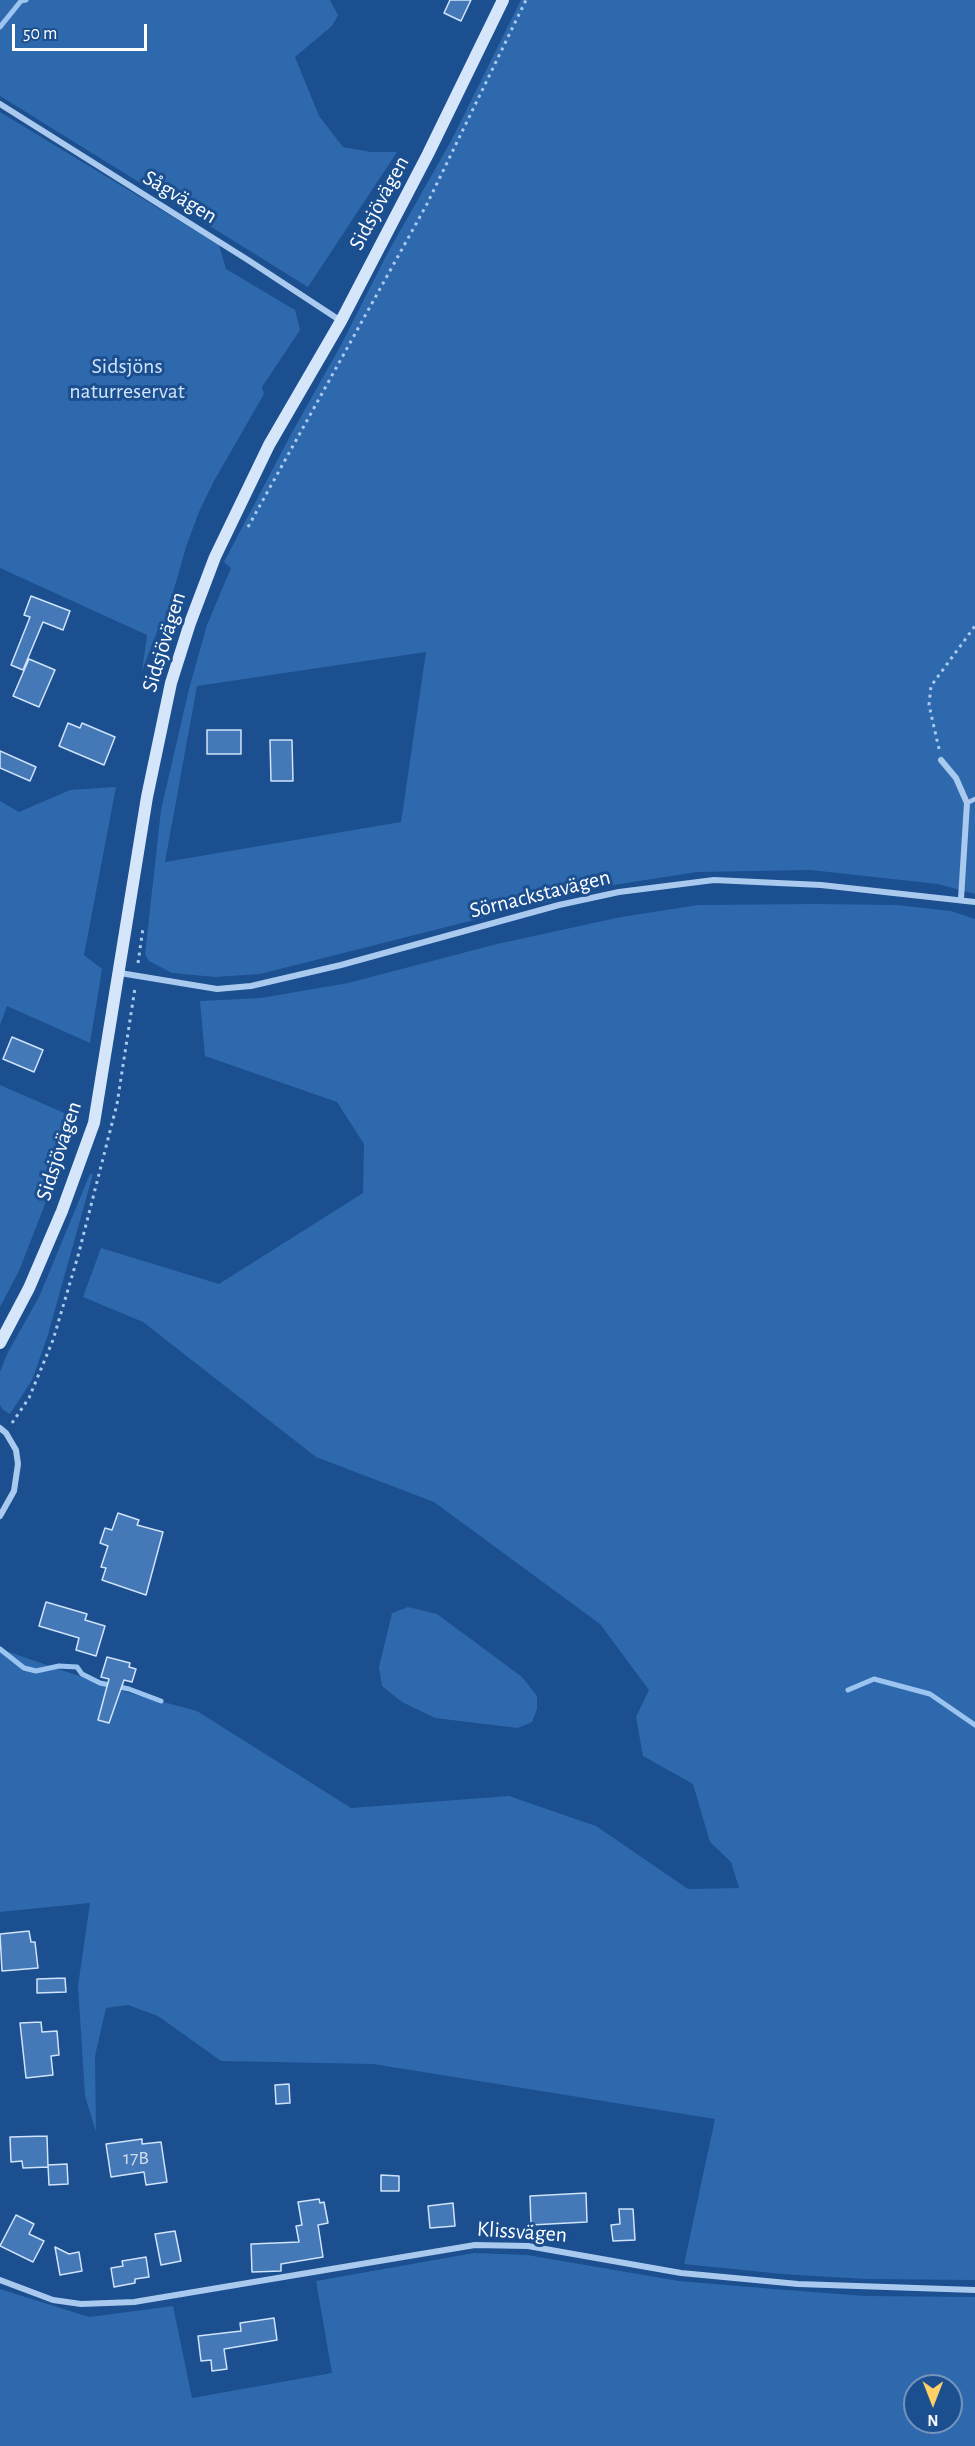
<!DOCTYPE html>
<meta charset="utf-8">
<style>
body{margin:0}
#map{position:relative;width:975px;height:2446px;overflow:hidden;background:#1b4f8f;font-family:"Alegreya Sans",sans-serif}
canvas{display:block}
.north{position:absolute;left:903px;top:2374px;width:60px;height:60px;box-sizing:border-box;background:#1b4f8f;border:2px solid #7695bc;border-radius:50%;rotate:180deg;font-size:16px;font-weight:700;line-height:24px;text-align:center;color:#fff}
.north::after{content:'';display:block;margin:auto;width:21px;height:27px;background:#ffd166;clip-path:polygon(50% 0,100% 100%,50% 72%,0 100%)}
.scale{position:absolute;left:12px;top:24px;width:135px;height:27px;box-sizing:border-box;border:3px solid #fff;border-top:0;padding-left:8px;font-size:18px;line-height:21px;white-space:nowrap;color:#fff;-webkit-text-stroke:4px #1b4f8f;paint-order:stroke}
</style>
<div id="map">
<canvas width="975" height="2446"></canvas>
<div class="north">N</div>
<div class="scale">50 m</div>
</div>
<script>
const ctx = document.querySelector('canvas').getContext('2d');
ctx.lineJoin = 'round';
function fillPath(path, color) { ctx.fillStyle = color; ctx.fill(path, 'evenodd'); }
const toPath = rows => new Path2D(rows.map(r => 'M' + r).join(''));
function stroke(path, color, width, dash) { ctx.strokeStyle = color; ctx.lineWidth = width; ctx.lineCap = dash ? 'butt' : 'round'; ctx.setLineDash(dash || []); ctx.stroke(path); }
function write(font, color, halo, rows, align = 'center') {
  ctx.font = font + ' "Alegreya Sans",sans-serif'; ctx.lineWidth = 6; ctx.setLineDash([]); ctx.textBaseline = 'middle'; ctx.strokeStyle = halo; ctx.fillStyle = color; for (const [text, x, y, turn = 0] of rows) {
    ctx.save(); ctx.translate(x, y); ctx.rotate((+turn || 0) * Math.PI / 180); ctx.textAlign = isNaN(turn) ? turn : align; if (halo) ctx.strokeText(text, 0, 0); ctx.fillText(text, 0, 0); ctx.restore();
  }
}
fillPath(toPath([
 [0,0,330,0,338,15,332,26,295,57,319,116,343,147,371,152,397,152,308,287,0,96],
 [521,0,975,0,975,894,938,884,810,870,697,872,613,885,260,974,215,977,172,973,149,961,145,954,161,810,189,689,207,625,231,568,224,562,290,436,341,345,387,254,451,141],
 [426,652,401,822,165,862,197,686],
 [0,112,219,245,226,269,295,310,300,330,262,387,264,394,214,481,199,512,186,547,162,631,158,629,142,671,147,635,0,568],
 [116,787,84,955,102,969,90,1043,7,1006,0,1025,0,801,19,812,70,790],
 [816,904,897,905,951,911,975,919,975,2280,865,2279,782,2274,684,2264,715,2119,373,2064,221,2061,158,2016,128,2005,106,2008,95,2056,96,2132,85,2096,78,1986,90,1903,0,1912,0,1649,126,1692,197,1711,351,1808,509,1796,596,1826,688,1889,739,1888,731,1862,710,1842,693,1784,643,1756,636,1717,649,1690,600,1624,434,1502,316,1457,143,1322,83,1297,101,1248,219,1284,363,1193,364,1144,337,1102,205,1056,200,1001,261,998,348,983,497,944,621,917,698,905],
 [0,1085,78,1119,19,1271,0,1307],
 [90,1174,93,1174,47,1338,32,1380,10,1414,3,1410,0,1405,0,1372,8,1352,39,1297],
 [408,1607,437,1614,522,1677,537,1696,537,1709,532,1722,518,1728,435,1718,402,1702,382,1686,379,1667,392,1613],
 [474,2253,527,2255,679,2281,774,2289,866,2296,975,2297,975,2446,0,2446,0,2289,89,2317,173,2306,192,2398,332,2373,316,2281],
 [915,2386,951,2386,951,2422,915,2422]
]), '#2e69ad');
stroke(toPath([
 [0,27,21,1,26,0],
 [0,1649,24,1668,36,1671,59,1666,77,1667,82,1674,100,1683,129,1689,161,1701],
 [848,1690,874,1679,930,1694,975,1725]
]), '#9cc4f0', 5);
const building = toPath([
 [450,0,471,0,461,21,444,13,450,0],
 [31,596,70,611,63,630,43,622,23,670,11,665,30,617,24,615,31,596],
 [29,659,55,670,39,707,13,696,29,659],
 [68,723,80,728,82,723,115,737,104,765,59,746,68,723],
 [207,730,241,730,241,754,207,754,207,730],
 [270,740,292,740,293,781,271,781,270,740],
 [0,751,36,767,30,781,0,768,0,751],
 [12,1037,43,1050,34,1072,3,1059,12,1037],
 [118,1513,139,1520,137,1525,163,1532,146,1595,102,1580,106,1568,101,1567,108,1546,100,1543,105,1528,112,1530,118,1513],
 [46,1602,87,1614,85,1620,105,1626,96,1656,76,1650,79,1638,39,1626,46,1602],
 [107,1657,130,1663,129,1667,136,1669,132,1682,124,1680,109,1723,98,1720,109,1679,101,1677,107,1657],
 [29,1931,31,1942,35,1942,38,1968,2,1971,0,1934,29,1931],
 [65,1978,66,1992,37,1993,37,1979,65,1978],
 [41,2022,42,2032,57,2031,59,2055,51,2056,53,2075,26,2078,20,2023,41,2022],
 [289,2084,290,2103,276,2104,275,2085,289,2084],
 [47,2136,48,2167,23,2168,22,2161,11,2162,10,2137,47,2136],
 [142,2139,142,2144,161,2142,167,2182,146,2185,144,2172,111,2177,106,2144,142,2139],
 [67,2164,68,2184,49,2185,48,2165,67,2164],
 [381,2175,399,2176,399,2191,381,2191,381,2175],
 [586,2193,587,2222,531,2225,530,2196,586,2193],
 [319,2199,320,2203,324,2202,328,2223,318,2225,323,2257,281,2264,281,2271,252,2272,251,2244,299,2242,296,2226,302,2225,298,2202,319,2199],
 [453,2203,455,2226,430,2228,428,2206,453,2203],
 [619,2209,633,2209,635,2240,613,2241,611,2225,620,2224,619,2209],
 [16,2215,34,2224,29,2234,44,2241,33,2262,0,2246,16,2215],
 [175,2231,181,2261,161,2265,155,2234,175,2231],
 [55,2247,69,2254,79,2252,82,2271,60,2275,55,2247],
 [146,2257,149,2277,135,2279,135,2283,114,2287,111,2268,123,2266,122,2261,146,2257],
 [274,2318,277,2340,224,2349,227,2369,212,2371,211,2360,201,2361,198,2336,241,2331,240,2323,274,2318]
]);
fillPath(building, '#4478b7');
stroke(building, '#cfe3fa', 1.5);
stroke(toPath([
 [248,527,427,204,526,0],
 [939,749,929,705,931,686,975,626],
 [138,963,143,928],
 [12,1423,29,1398,53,1340,78,1256,117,1104,135,988]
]), '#a9c9ee', 3, [3, 4.5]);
stroke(toPath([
 [967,803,975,799]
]), '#a9c9ee', 4.5);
stroke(toPath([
 [0,104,248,260,341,321],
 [941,760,956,778,967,803,961,899],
 [120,973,217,989,251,986,341,965,559,905,619,892,714,880,821,885,975,902],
 [0,1428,6,1433,16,1450,18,1464,14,1491,0,1516],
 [0,2280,53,2300,81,2304,134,2302,475,2245,528,2246,681,2273,798,2284,975,2290]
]), '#a9c9ee', 6);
stroke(toPath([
 [0,1343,29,1288,62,1211,94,1123,147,797,171,683,190,623,215,557,269,445,341,321,379,248,428,154,503,0]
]), '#d6e6fa', 12);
write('20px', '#d0dded', null, [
 ["17B",136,2158]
]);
write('22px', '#fff', '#1b4f8f', [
 ["Sågvägen",180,197,31],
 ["Sidsjövägen",379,203,-62],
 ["Sidsjövägen",164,642,-73],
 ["Sörnackstavägen",540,894,-14],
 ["Sidsjövägen",59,1151,-72],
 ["Klissvägen",522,2232,4]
]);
write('22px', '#cfe3fa', '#1b4f8f', [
 ["Sidsjöns",127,366],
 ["naturreservat",127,391]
]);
</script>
